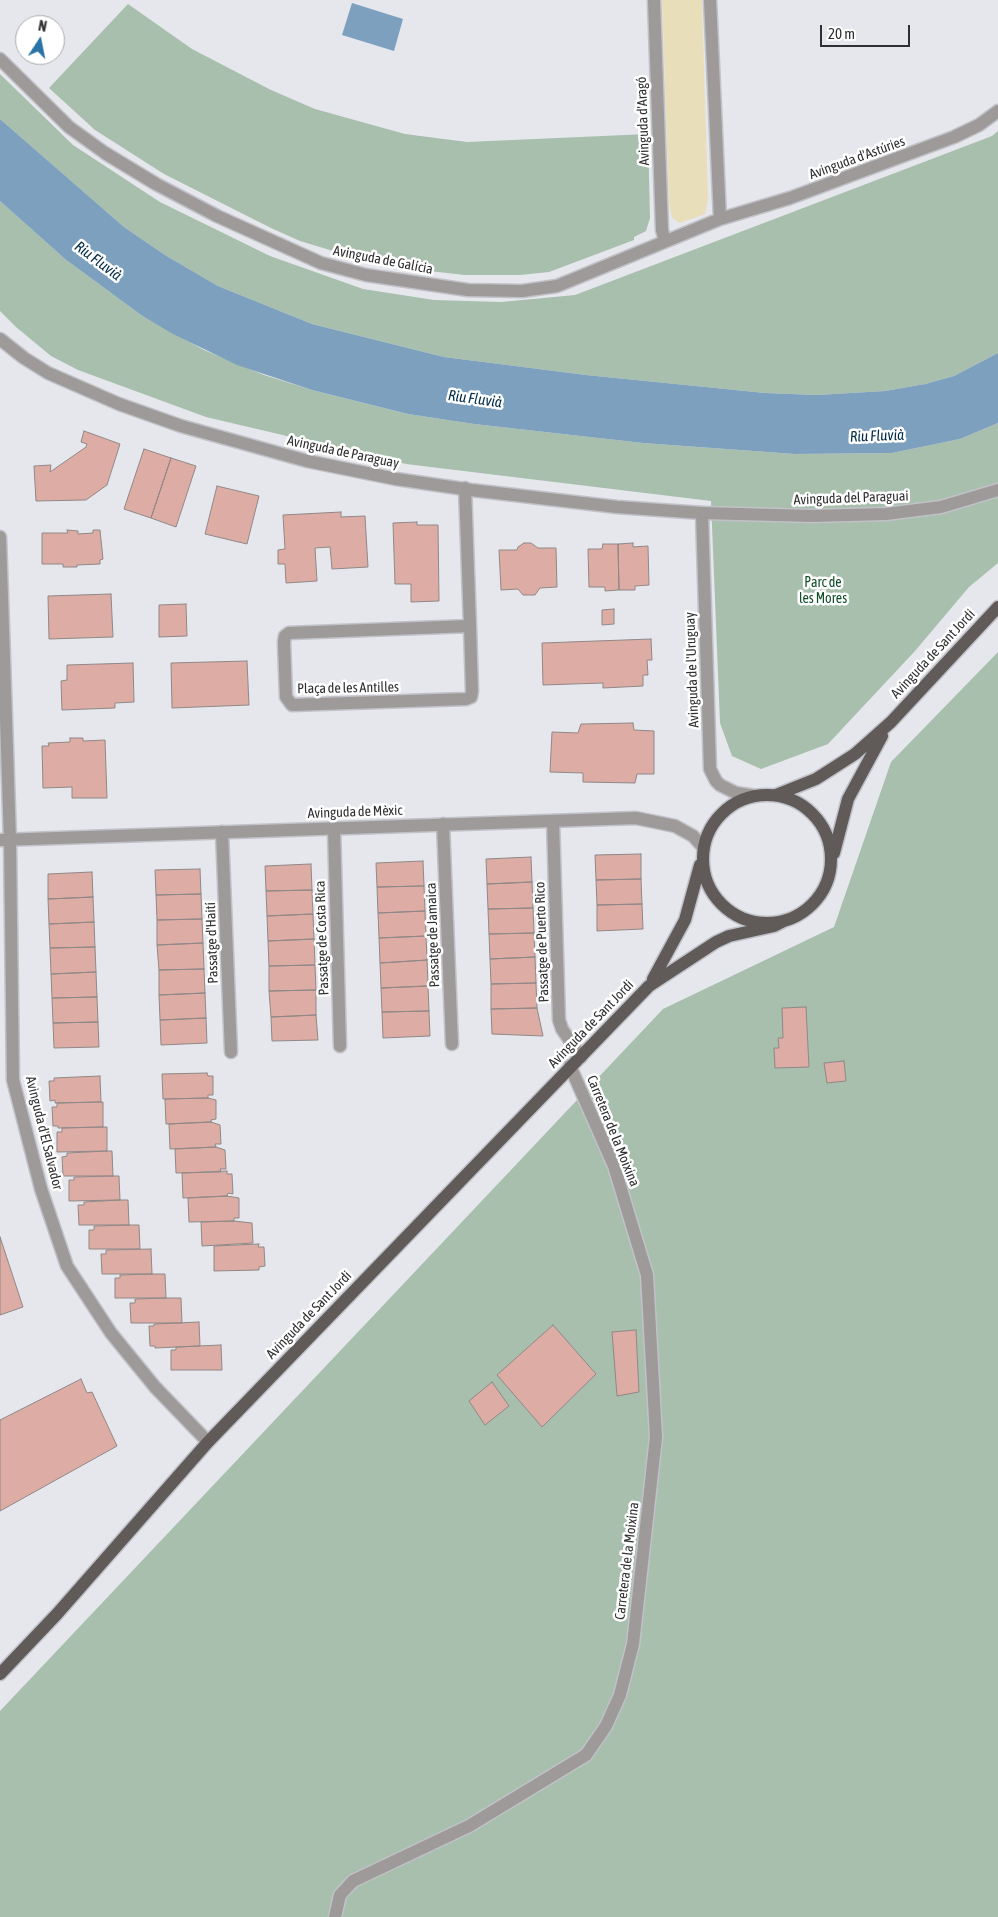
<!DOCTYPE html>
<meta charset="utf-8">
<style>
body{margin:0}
#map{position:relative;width:998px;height:1917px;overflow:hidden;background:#e5e7ed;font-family:"Asap Condensed",sans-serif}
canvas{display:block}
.north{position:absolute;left:15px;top:15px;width:50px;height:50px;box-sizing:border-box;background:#fff;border:1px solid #acacad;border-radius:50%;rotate:11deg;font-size:14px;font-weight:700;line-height:20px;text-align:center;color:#303032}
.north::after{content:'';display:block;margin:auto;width:18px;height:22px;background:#2a73a7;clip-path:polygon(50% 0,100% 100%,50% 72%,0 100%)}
.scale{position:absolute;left:820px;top:25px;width:90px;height:22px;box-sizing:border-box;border:2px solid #303032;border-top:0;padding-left:6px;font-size:15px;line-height:18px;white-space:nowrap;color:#303032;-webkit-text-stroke:4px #fff;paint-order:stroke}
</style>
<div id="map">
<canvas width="998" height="1917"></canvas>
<div class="north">N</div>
<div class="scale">20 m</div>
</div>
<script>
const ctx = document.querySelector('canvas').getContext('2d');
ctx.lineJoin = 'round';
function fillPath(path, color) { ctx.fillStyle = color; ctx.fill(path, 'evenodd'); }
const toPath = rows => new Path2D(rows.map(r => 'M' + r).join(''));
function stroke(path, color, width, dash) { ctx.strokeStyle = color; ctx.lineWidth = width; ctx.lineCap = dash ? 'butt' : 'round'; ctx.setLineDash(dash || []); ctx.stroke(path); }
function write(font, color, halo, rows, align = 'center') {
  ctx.font = font + ' "Asap Condensed",sans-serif'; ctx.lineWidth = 5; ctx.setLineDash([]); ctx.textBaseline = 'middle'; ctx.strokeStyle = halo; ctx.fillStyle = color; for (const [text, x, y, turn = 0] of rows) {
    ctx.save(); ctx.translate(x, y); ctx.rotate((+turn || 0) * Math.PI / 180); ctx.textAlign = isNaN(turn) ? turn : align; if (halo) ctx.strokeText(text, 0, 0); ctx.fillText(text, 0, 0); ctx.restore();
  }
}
fillPath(toPath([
 [128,4,192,49,271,90,315,109,405,134,467,142,648,134,650,218,646,231,634,237,634,240,549,272,520,275,465,275,402,268,363,260,300,241,271,228,164,174,95,130,49,88],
 [0,74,73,145,160,202,270,256,363,289,434,300,501,302,575,295,992,136,998,131,998,353,954,376,925,384,885,391,817,395,765,393,586,375,444,357,312,324,218,286,165,255,124,227,0,119],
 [0,201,65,259,141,315,204,350,264,375,312,390,408,414,474,424,643,443,795,454,892,453,960,439,998,423,998,563,969,587,915,651,828,744,761,769,732,756,720,723,711,501,406,464,206,417,78,370,51,356,16,327,0,311],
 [998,652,998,1917,0,1917,0,1711,663,1009,834,927,891,762]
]), '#a7bfac');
fillPath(toPath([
 [662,0,702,0,708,199,705,214,680,223,672,218,669,203]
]), '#e8deb9');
fillPath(toPath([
 [352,3,403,19,394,51,342,35],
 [0,119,124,227,165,255,218,286,312,324,444,357,586,375,765,393,817,395,885,391,925,384,954,376,998,353,998,423,960,439,892,453,795,454,643,443,474,424,408,414,312,390,237,365,173,334,141,315,65,259,0,201]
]), '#7da0be');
const building = toPath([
 [84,431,120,444,107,485,86,500,36,501,34,466,51,465,50,472,86,447,87,444,81,442,84,431],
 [144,449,171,458,151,518,124,509,144,449],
 [171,458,196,466,176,527,151,518,171,458],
 [217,486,259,496,247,544,205,534,217,486],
 [341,512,341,517,365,516,368,567,332,569,330,547,315,548,317,581,286,583,285,564,278,564,278,550,285,549,283,515,341,512],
 [417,522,417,525,438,525,439,601,411,602,411,584,395,584,393,523,417,522],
 [67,530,78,531,78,534,93,533,93,530,100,530,103,559,100,560,100,564,77,565,77,567,63,567,63,564,42,564,42,533,68,533,67,530],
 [524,543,531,543,538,548,556,548,557,587,540,588,535,595,523,595,518,589,501,590,499,550,517,550,518,547,524,543],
 [633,543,633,547,648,546,649,585,635,586,635,590,619,590,618,544,633,543],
 [603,544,618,544,619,590,605,591,605,587,589,587,588,549,602,549,603,544],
 [111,594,113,637,49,639,48,596,111,594],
 [186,604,187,636,159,637,159,605,186,604],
 [614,609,614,624,602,625,602,610,614,609],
 [651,639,652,660,647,660,648,675,643,675,643,686,603,688,603,683,543,685,542,643,651,639],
 [247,661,249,705,172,708,171,663,247,661],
 [133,663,134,702,115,703,115,708,62,710,61,681,67,680,67,665,133,663],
 [633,723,634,730,654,731,654,774,637,774,635,783,583,782,583,773,550,772,552,732,578,733,581,724,633,723],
 [70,738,83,738,83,741,105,740,107,798,72,798,72,787,43,788,42,746,49,746,48,743,70,742,70,738],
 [641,854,641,879,596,880,595,855,641,854],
 [531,857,532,882,487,884,486,859,531,857],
 [423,861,424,886,377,887,376,863,423,861],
 [311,864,312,890,266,891,265,866,311,864],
 [200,869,201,894,156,895,155,870,200,869],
 [92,872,93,897,48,899,48,874,92,872],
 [641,879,642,904,597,905,596,880,641,879],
 [532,882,533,908,488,909,487,884,532,882],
 [424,886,425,911,378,913,377,887,424,886],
 [312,890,313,914,267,916,266,891,312,890],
 [201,894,202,919,157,920,156,895,201,894],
 [93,897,94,922,49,924,48,899,93,897],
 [642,904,643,929,597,931,597,905,642,904],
 [533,908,534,933,489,934,488,909,533,908],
 [425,911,426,936,379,938,378,913,425,911],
 [313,914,314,939,268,941,267,916,313,914],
 [202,919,203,943,157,945,157,920,202,919],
 [94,922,95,947,50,948,49,924,94,922],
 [534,933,535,957,490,959,489,934,534,933],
 [426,936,427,960,380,963,379,938,426,936],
 [314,939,315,965,269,966,268,941,314,939],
 [203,943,204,969,159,970,157,945,203,943],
 [95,947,96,972,51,974,50,948,95,947],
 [535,957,536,983,491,984,490,959,535,957],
 [427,960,428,986,381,988,380,963,427,960],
 [315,965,316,990,269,991,269,966,315,965],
 [204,969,205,993,159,995,159,970,204,969],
 [96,972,97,997,52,998,51,974,96,972],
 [536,983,537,1008,491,1009,491,984,536,983],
 [428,986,429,1011,382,1012,381,988,428,986],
 [316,990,316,1015,271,1017,269,991,316,990],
 [205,993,206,1018,160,1020,159,995,205,993],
 [97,997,98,1022,53,1023,52,998,97,997],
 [806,1007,809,1067,775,1068,774,1048,779,1048,778,1038,783,1038,782,1008,806,1007],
 [537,1008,543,1036,492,1034,491,1009,537,1008],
 [429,1011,430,1036,383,1038,382,1012,429,1011],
 [316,1015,318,1040,272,1041,271,1017,316,1015],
 [206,1018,207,1043,161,1045,160,1020,206,1018],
 [98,1022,99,1047,54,1048,53,1023,98,1022],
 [844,1061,846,1081,827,1083,824,1063,844,1061],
 [207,1073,208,1076,213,1076,213,1095,208,1095,208,1098,163,1099,162,1074,207,1073],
 [100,1076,101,1102,55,1103,55,1100,50,1101,49,1081,54,1081,54,1078,100,1076],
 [208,1098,216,1100,216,1119,211,1120,211,1122,166,1124,165,1099,208,1098],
 [101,1102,103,1102,103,1127,58,1128,58,1126,53,1126,52,1107,57,1107,57,1103,101,1102],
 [211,1122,220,1125,221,1144,215,1144,216,1147,170,1149,169,1124,211,1122],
 [103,1127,107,1127,107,1151,57,1152,57,1132,62,1132,62,1128,103,1127],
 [216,1147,225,1150,226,1169,220,1169,221,1172,176,1173,175,1149,216,1147],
 [107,1151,112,1151,113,1176,63,1176,62,1157,67,1156,67,1153,107,1151],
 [227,1171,227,1174,232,1174,233,1194,228,1193,227,1196,183,1198,182,1173,227,1171],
 [113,1176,119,1176,120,1200,69,1201,69,1180,74,1180,74,1177,113,1176],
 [227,1196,239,1198,239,1218,234,1218,234,1221,189,1222,188,1198,227,1196],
 [120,1200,128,1200,129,1225,79,1225,78,1205,84,1205,84,1202,120,1200],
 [234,1221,252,1223,253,1243,202,1246,201,1222,234,1221],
 [129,1225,139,1225,140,1249,89,1249,89,1230,94,1230,94,1226,129,1225],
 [0,1237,23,1307,0,1315,0,1237],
 [259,1244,258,1247,264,1247,265,1266,259,1267,259,1270,214,1271,214,1246,259,1244],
 [151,1249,152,1274,102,1274,101,1254,106,1254,106,1250,151,1249],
 [152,1274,165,1274,166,1298,115,1298,115,1278,120,1278,120,1275,152,1274],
 [166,1298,181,1298,182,1323,131,1323,130,1303,135,1303,135,1299,166,1298],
 [199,1322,200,1346,155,1348,155,1346,150,1346,149,1326,154,1326,154,1324,199,1322],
 [553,1325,596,1374,542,1427,497,1375,553,1325],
 [636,1330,639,1392,617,1396,612,1332,636,1330],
 [221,1345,222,1370,171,1370,171,1350,176,1350,176,1347,221,1345],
 [81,1379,87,1393,92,1392,117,1446,0,1511,0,1420,81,1379],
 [492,1382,509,1406,485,1425,469,1401,492,1382]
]);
fillPath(building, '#ddaca4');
stroke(building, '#8f8887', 1);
const service = toPath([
 [553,821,559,1020,562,1029,581,1057],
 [443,824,452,1044],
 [334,828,340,1046],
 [222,832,231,1052]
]);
const pedestrian = toPath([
 [702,513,812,516,886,514,941,507,998,490]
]);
const minor = toPath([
 [654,0,662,230,665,241],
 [710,0,720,219],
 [0,59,69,127,105,153,156,184,217,216,321,263,366,275,468,290,522,291,557,286,720,219,790,198,954,137,979,125,998,111],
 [0,339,24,358,48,373,119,404,181,426,307,461,396,479,471,490,617,507,702,513,710,769,716,781,720,785,736,793,755,796],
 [465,488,470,626,472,691,471,697,466,699,292,705,286,697,284,642,285,636,289,633,470,626],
 [0,537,10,840,13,1080,41,1189,67,1266,111,1333,155,1387,208,1442],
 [0,840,636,818,675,826,693,836,703,847],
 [335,1917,340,1895,353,1881,469,1826,586,1755,606,1726,620,1695,633,1644,656,1437,647,1275,614,1166,570,1066]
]);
const primary = toPath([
 '703 859a64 64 0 1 1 128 0a64 64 0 1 1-128 0Z',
 [776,795,816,779,855,754,891,722,998,607],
 [834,853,848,799,882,736],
 [653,979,685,920,700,865],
 [0,1674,57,1614,208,1442,649,986,716,942,729,936,774,926,786,920]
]);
stroke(service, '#c1c2c8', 15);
stroke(pedestrian, '#c1c2c8', 15);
stroke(minor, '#c1c2c8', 15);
stroke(primary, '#c1c2c8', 15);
stroke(service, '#9d9a99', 12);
stroke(pedestrian, '#9d9a99', 12);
stroke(minor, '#9d9a99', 12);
stroke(primary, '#605b59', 12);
write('14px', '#303032', '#fff', [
 ["Avinguda d'Aragó",643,121,-92],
 ["Avinguda d'Astúries",857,158,-20],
 ["Avinguda de Galícia",383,260,11],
 ["Avinguda de Paraguay",343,452,12],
 ["Avinguda del Paraguai",851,498,-2],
 ["Avinguda de Sant Jordi",933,654,-47],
 ["Avinguda de l'Uruguay",692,670,-92],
 ["Plaça de les Antilles",348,688,-1],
 ["Avinguda de Mèxic",355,812,-2],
 ["Passatge de Jamaica",433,935,-92],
 ["Passatge de Costa Rica",322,938,-92],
 ["Passatge de Puerto Rico",542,942,-92],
 ["Passatge d'Haití",212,943,-92],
 ["Avinguda de Sant Jordi",591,1024,-46],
 ["Carretera de la Moixina",613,1131,68],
 ["Avinguda d'El Salvador",44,1133,76],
 ["Avinguda de Sant Jordi",309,1315,-46],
 ["Carretera de la Moixina",627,1561,-83]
]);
write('14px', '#124f29', '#fff', [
 ["Parc de",823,583],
 ["les Mores",823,599]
]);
write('italic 15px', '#002b49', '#fff', [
 ["Riu Fluvià",98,261,37],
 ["Riu Fluvià",475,399,8],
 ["Riu Fluvià",877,436,-2]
]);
</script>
